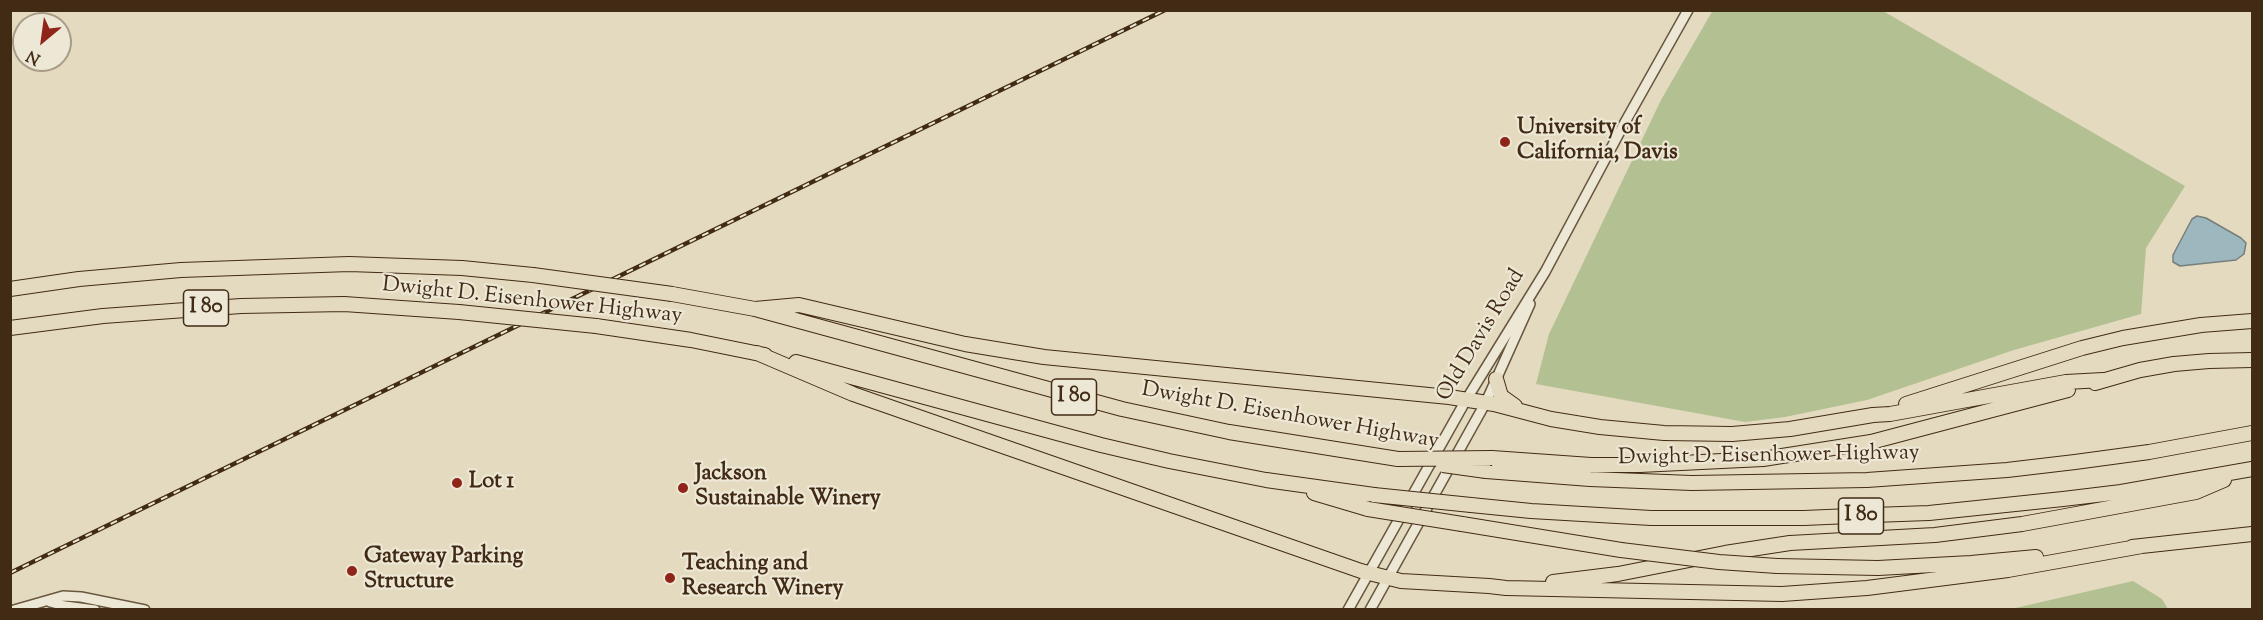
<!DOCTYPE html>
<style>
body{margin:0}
#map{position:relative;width:2263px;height:620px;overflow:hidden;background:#e4dabf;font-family:"Sorts Mill Goudy",serif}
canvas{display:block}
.frame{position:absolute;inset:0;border:12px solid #422b15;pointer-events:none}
.north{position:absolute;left:12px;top:12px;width:60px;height:60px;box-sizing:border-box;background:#ede7d5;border:2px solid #a99c88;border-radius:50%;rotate:209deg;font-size:16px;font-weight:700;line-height:24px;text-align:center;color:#422b15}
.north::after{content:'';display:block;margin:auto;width:21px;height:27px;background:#8f2418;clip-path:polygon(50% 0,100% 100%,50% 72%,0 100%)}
</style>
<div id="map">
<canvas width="2263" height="620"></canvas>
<div class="frame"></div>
<div class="north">N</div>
</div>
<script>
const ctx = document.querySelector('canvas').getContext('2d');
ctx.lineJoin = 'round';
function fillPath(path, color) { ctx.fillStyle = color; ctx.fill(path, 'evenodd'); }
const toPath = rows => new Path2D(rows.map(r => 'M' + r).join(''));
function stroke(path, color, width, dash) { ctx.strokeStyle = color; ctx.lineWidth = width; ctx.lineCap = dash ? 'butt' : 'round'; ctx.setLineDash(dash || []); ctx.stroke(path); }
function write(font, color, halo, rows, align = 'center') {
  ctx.font = font + ' "Sorts Mill Goudy",serif'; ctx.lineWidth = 4.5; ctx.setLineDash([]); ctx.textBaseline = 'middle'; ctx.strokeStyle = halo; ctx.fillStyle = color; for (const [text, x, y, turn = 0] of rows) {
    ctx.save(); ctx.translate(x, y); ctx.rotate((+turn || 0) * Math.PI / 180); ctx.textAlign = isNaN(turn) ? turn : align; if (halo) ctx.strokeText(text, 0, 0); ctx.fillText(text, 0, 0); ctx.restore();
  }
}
fillPath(toPath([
 [1713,10,1883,11,2185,186,2146,248,2141,314,2014,350,1867,400,1785,417,1745,422,1536,384,1549,334,1661,100],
 [2133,581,2162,599,2168,609,2011,609]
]), '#b3c092');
const water = toPath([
 [2197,216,2206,218,2241,238,2246,243,2244,254,2236,260,2180,266,2173,262,2173,255,2192,219,2197,216]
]);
fillPath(water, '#9cb7be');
stroke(water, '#787f7a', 1.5);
const minor = toPath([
 [50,602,65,606,95,610],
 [14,610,63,596,81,597,145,610],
 [1348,610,1466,400,1545,272,1624,124,1688,10],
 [1370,610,1486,402,1530,304]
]);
const highway = toPath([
 [10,289,79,279,181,270,349,264,462,268,533,275],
 [672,294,755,309,1122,409,1229,432,1398,459],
 [755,309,799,305,965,344,1044,357,1449,397,1494,404,1551,419,1600,427,1664,433,1732,434,1790,429,1873,415,1890,414,2066,382,2103,380],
 [596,326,691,340,765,355],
 [10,328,103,316,241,306,344,304,459,312],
 [757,353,853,394,1361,571,1401,581,1489,586,1506,588,1782,594,1867,588,2008,570,2142,546],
 [796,362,1101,445,1169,461,1266,480,1374,495],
 [1496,379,1501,396,1515,406],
 [2095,383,2140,370,2174,364,2209,361,2252,360],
 [1906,404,2082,348,2123,338,2201,325,2252,321],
 [1492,458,1591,465,1640,465,1763,459,1871,442,2068,390],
 [1486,471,1590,479,1692,483,1867,480,2007,470,2075,462,2149,452,2252,433],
 [1314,493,1368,509],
 [1471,505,1531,511,1651,518,1804,518,1873,515,1929,513,2063,499,2121,492,2252,469],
 [1462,524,1621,550],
 [2132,547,2252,534],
 [1777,566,1878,568,1971,563,2036,557],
 [1553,582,1618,574,1725,553,1790,543,1935,535,2022,524,2196,492,2224,480]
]);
stroke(minor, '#6a5740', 12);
stroke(highway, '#422b15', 16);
stroke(minor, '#ede7d5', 9);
stroke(highway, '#e4dabf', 14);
const rail = toPath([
 [10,573,1165,10]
]);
stroke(rail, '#422b15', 4.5);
stroke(rail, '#ede7d5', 2, [7]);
const highwayBridge = toPath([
 [533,275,672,294],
 [459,312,596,326],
 [1398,459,1492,458],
 [1443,465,1486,471],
 [1374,495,1471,505],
 [1368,509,1462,524],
 [1621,550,1719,562,1777,566]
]);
stroke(highwayBridge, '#422b15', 16, []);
stroke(highwayBridge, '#e4dabf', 14);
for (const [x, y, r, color] of [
 [1505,142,6,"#8f2418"],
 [457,483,6,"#8f2418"],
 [683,488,6,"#8f2418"],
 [352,571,6,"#8f2418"],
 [670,578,6,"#8f2418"]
]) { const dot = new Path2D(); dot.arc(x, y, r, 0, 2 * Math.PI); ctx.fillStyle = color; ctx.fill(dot); stroke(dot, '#ede7d5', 2); }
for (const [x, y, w] of [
 [206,308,45],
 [1074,397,45],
 [1861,516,45]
]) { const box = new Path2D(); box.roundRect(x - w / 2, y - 18, w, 36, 4.5); ctx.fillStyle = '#ede7d5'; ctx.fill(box); stroke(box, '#422b15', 1.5); }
write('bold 21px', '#422b15', null, [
 ["I 80",206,308],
 ["I 80",1074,397],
 ["I 80",1861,516]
]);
write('bold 22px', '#422b15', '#ede7d5', [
 ["University of",1517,129],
 ["California, Davis",1517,154],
 ["Jackson",695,475],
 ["Sustainable Winery",695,500],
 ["Lot 1",469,483],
 ["Gateway Parking",364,558],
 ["Structure",364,583],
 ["Teaching and",682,565],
 ["Research Winery",682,590]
], 'left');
write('22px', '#422b15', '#ede7d5', [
 ["Dwight D. Eisenhower Highway",532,302,6],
 ["Old Davis Road",1482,336,-59],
 ["Dwight D. Eisenhower Highway",1290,417,10],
 ["Dwight D. Eisenhower Highway",1769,457,-1]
]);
</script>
